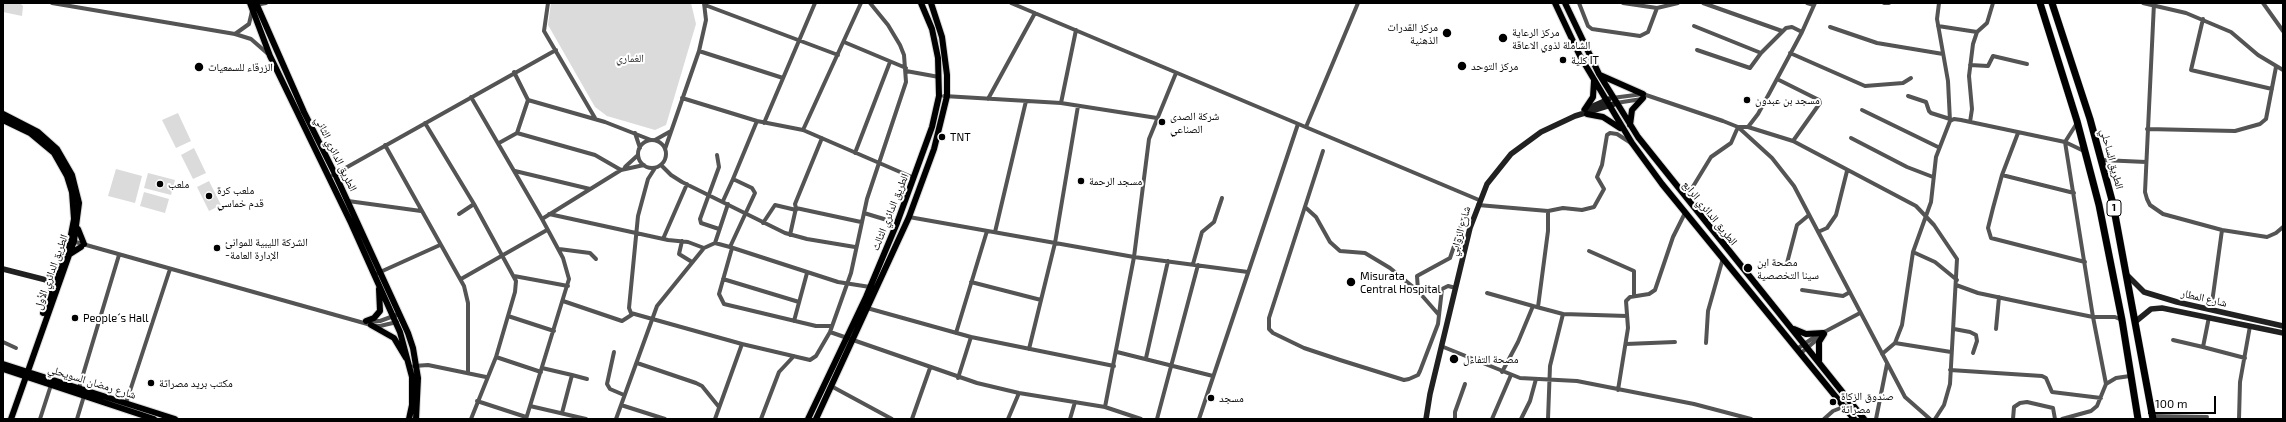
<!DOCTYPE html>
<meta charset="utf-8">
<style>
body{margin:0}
#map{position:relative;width:2286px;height:422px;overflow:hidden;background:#fff;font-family:"Exo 2",sans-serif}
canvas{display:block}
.frame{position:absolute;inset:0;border:4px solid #000;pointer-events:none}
.scale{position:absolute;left:2148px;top:396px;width:68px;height:18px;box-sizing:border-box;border:2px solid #000;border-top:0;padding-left:5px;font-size:12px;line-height:14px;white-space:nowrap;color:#000;-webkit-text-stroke:3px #fff;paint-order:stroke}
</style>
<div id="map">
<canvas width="2286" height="422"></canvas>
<div class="frame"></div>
<div class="scale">100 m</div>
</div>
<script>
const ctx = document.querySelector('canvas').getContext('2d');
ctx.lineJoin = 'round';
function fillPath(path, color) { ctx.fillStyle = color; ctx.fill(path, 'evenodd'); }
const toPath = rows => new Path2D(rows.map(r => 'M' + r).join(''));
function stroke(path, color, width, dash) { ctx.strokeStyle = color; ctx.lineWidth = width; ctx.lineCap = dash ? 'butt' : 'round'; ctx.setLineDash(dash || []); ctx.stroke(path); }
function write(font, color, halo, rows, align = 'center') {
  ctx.font = font + ' "Exo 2","Noto Naskh Arabic",sans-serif'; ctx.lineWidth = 4; ctx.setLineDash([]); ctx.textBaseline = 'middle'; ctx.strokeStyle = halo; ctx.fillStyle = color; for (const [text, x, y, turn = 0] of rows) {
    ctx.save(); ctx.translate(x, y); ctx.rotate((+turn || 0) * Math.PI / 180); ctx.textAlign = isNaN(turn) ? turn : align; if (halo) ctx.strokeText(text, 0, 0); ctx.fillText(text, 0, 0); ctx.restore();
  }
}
fillPath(toPath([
 [3,3,20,3,23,6,22,16,3,12],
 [551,3,691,3,696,24,666,125,655,130,607,116,595,107,548,25],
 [178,113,191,141,176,148,162,120],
 [194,148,206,173,193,179,181,155],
 [116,169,142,176,135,203,108,196],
 [148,173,175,180,171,195,144,188],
 [209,181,221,205,209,211,197,187],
 [144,192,169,199,165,213,140,206]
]), '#dbdbdb');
const primary = toPath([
 [250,3,270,56,351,223,400,332,412,377,412,405,409,419],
 [256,3,304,112,335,174,408,333,413,348,418,378,416,419],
 [1555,3,1580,56,1632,143,1662,184,1854,419],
 [1565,3,1599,74,1638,137,1864,419],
 [1600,75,1643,94],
 [1585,109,1593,97,1594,81],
 [3,114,38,132,57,149,72,175,79,203,74,241,11,419],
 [1587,114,1603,117,1620,128],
 [3,120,30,133,54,153,67,176,72,192,74,219,70,240,43,313],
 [1630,125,1632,110,1643,98],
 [78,229,84,244],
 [70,254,81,247],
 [366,321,374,318,380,311,379,289],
 [371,325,394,338,406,358],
 [1794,329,1806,334,1823,333],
 [1819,361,1819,342,1824,334],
 [3,364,175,419],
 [3,369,154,419],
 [808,419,866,297,897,223,932,127,939,96,938,58,932,29,921,3],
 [816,419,909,217,934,149,947,96,947,75,942,37,931,3]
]);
const highway = toPath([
 [2040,3,2077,121,2099,205,2122,320,2138,419],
 [2052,3,2090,119,2113,204,2153,419]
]);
stroke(primary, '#dbdbdb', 8);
stroke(highway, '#dbdbdb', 8);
stroke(toPath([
 [52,3,235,34,251,39,267,53],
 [548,3,544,31,595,118],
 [1011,3,1479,200],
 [1579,3,1588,26,1592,29,1640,36,1648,32,1657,8],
 [1623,3,1657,8,1678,3],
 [1703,3,1782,31],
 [1807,3,1814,5],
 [1884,3,1889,3],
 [2143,3,2186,13,2231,32,2258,55,2283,70],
 [2154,3,2145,192,2147,199,2150,205,2163,214,2222,230,2267,237,2276,233,2283,227],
 [2263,3,2283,31],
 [255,5,266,3],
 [705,5,838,55],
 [2203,19,2191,70,2272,89],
 [1694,26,1761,53],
 [1938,26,1977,32],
 [1830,27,1877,43,1943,54],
 [235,34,249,24,252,11],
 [844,42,906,68],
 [1697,50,1750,68,1761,53,1786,28,1792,27,1802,32],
 [699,51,783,78],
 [1790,53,1865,86,1903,83,1911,78],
 [1970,65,1988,66,1993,56,2027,64],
 [906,71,939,77],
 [514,72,528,100,605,122,651,140],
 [1777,79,1819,100,1820,103,1793,141],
 [944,96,1061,103,1157,118],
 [1908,96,1926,102,1929,111,1931,113,1950,119],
 [471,97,542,219],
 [682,98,757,121,803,130,914,178],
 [1612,98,1643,94,1723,121,1738,127,1772,158,1794,186,1905,397,1930,419],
 [988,99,1035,13],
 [1061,103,1076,30],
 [1616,103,1642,99],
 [1862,110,1938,147],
 [757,121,733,179,752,188,755,193,730,247,838,282,870,287],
 [1950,121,1954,119,1961,120,2065,142,2086,152],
 [1970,122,1972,109,1969,76,1973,44,1977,32,1987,23,1993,3],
 [425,123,474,204,516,281,515,292,496,357,471,419],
 [764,123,815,3],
 [2077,123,2065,142,2093,317,2106,384],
 [1306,127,1358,3],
 [1748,127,1758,114,1770,92,1802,32,1815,3],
 [2147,129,2235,131,2260,124,2266,119,2276,67],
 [803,130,861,3],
 [517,133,528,100],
 [635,133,640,148],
 [2018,133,2002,175,1993,208,1988,228,1991,238,2085,262],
 [1851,138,1907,167,1933,177],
 [655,140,671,131],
 '638 154a14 14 0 1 1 28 0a14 14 0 1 1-28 0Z',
 [499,143,517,133,595,155,621,170],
 [385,145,464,286,468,303,468,372],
 [665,149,699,51,706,20,704,3],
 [1323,151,1269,318,1269,329,1273,333,1304,348,1340,360,1404,380,1409,379,1418,375,1420,371,1438,324,1442,289,1448,286,1456,288],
 [855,153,890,62],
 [717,155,719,167,700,219,701,223,719,229],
 [2102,160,2146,162],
 [661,165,671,175,682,182,785,233,807,239,855,247],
 [625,167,638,155],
 [655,168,648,179,638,216,629,308,631,313,742,344,810,360,816,356,830,332,977,383,1019,393,1105,407,1141,419],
 [515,171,590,189],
 [333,175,556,50],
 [2002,175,2074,193],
 [1686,198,1711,157,1731,143,1738,127,1748,127,1793,141,1916,206,1934,225,1957,259,1950,384,1944,405,1935,419],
 [348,201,421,211],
 [723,201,733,179],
 [1478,205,1548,211,1548,231,1538,307],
 [1305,207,1316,217,1330,242,1340,251,1365,253,1390,268,1418,291,1439,315],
 [796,208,861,222],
 [1548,211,1563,208,1582,210,1594,207,1604,189,1597,177,1602,165,1607,135,1610,133,1617,134,1631,143],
 [864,213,897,223],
 [459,214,474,204],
 [549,214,668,240,688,242,704,248],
 [909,217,1134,257,1248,272],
 [763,223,775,205,796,210],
 [995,232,1026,101],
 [1818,232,1827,228,1836,215,1847,171],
 [790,235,796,208,795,204,822,138],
 [663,239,687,184],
 [72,241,371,325,380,326,397,322],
 [682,241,679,254,692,262],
 [715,243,728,204],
 [732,248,719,294,724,304,816,326,832,326],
 [559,249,590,253,596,259],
 [1589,251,1634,271,1634,296],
 [1913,252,1935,262,1957,280],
 [1787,263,1797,225,1809,215],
 [1193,264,1202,232,1214,222,1222,198],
 [378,273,440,245],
 [514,276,568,286],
 [461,279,547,230],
 [723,279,799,302],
 [971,282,1041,300],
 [1956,285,1978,293,2049,308,2093,317,2115,317,2122,320],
 [1418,290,1417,276,1450,258,1464,217],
 [1802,290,1843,296,1850,292],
 [1487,293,1533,306],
 [563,301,622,321,633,314],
 [867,308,971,337,1114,366],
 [2211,310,2222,230],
 [508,316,554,331],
 [2209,317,2203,347,2245,358],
 [370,321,380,321,399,314],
 [794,321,807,273],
 [1954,329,1970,332,1976,335,1977,341,1973,353],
 [1996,329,1999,297],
 [830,332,851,273,867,199,906,82,904,55,900,45,888,25,870,3],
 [956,333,987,231],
 [2173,340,2203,347],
 [3,342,16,348],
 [1706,343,1708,311,1723,258],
 [1895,343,1951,352],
 [1626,344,1675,342],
 [1441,346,1520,378,1577,381,1694,404,1751,419],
 [1029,349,1055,243,1078,106],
 [1797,349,1813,338,1860,313],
 [614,352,607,384,610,389,624,395],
 [1117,352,1213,376],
 [1801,353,1819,338],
 [1882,354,1895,343,1902,325,1913,252,1931,202,1936,157,1950,121,1948,81,1937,19,1939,3],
 [496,357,541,372],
 [1146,358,1168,261],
 [637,363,696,383,702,386,719,407],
 [414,366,428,365,486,377],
 [542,368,572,375,562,413],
 [1950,370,2042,376,2046,378,2052,392,2101,398],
 [1502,372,1518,342,1533,306,1563,314],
 [572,375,587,379],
 [958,378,971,337],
 [831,386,892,419],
 [79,388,119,255],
 [1618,390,1628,328,1626,301,1630,297,1649,294,1655,290,1673,237,1685,213],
 [477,401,526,417],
 [126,403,170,269],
 [621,405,665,419],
 [530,406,586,419],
 [1105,407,1134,257,1149,139,1176,73],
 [2153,416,2207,417],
 [40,419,51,385],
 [77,419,84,396],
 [526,419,569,279,563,258,542,219,621,170,644,165],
 [616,419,657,306,704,248,715,243,730,247],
 [715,419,742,344],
 [761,419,779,372,794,356],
 [912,419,930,368],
 [1008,419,1019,393],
 [1070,419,1075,402],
 [1157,419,1198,265],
 [1199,419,1298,124],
 [1455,419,1455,412,1465,384],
 [1492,419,1511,375],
 [1521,419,1530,401,1536,379],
 [1548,419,1550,366,1563,314,1627,316],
 [1824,419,1833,411,1851,404],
 [1876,419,1887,364],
 [2013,419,2014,407,2020,403,2027,402,2053,408,2055,419],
 [2062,419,2091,411,2097,406,2106,384,2116,378,2130,376],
 [2239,419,2240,382,2250,326]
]), '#545454', 4);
stroke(toPath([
 [1584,110,1609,99],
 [3,269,58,283],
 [2128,276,2144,292,2177,302,2283,326],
 [2135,322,2151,309,2162,308,2283,333],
 [1426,419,1430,394,1470,228,1487,184,1511,154,1541,132,1575,116,1614,104]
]), '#212121', 5.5);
stroke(primary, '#000', 6);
stroke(highway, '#000', 7);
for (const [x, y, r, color] of [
 [1447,33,5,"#000"],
 [1503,38,5,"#000"],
 [1563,60,4,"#000"],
 [1462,66,5,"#000"],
 [199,67,5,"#000"],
 [1747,100,4,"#000"],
 [1162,122,4,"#000"],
 [942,137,4,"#000"],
 [1081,181,4,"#000"],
 [160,184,4,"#000"],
 [209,196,4,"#000"],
 [217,248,4,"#000"],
 [1748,268,5,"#000"],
 [1351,282,5,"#000"],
 [75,318,4,"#000"],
 [1454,359,5,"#000"],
 [151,383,4,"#000"],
 [1211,398,4,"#000"],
 [1833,402,4,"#000"]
]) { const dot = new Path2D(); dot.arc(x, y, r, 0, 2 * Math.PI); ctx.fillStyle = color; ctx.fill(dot); stroke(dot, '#fff', 1.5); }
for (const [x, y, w] of [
 [2114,208,14]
]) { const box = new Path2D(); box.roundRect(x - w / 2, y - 8, w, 16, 3); ctx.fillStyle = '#fff'; ctx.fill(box); stroke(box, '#000', 1); }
write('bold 10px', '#000', null, [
 ["1",2114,208]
]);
write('11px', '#000', '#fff', [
 ["مركز القدرات",1438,27,"right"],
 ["الذهنية",1438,40,"right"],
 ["مركز الرعاية",1512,32],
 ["الشاملة لذوي الاعاقة",1512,45],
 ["كلية IT",1571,60],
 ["مركز التوحد",1471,66],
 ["الزرقاء للسمعيات",208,67],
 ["مسجد بن عبدون",1755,100],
 ["شركة الصدى",1170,116],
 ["الصناعي",1170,129],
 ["TNT",950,137],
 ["مسجد الرحمة",1089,181],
 ["ملعب",168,184],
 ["ملعب كرة",217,190],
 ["قدم خماسي",217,203],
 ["الشركة الليبية للموانئ",225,242],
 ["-الإدارة العامة",225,255],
 ["مصحة ابن",1757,262],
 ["سينا التخصصية",1757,275],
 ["Misurata",1360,276],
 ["Central Hospital",1360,289],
 ["People´s Hall",83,318],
 ["مصحة التفاءل",1463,359],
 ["مكتب بريد مصراتة",159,383],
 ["صندوق الزكاة",1841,396],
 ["مصراتة",1841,409],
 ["مسجد",1219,398]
], 'left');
write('11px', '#323232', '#fff', [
 ["الغماري",630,58]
]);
write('11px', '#000', '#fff', [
 ["الطريق الدائري الثاني",336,154,64],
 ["الطريق الساحلي",2112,159,75],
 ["الطريق الدائري الثالث",890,212,-68],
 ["الطريق الدائري الرابع",1710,213,51],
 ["شارع الزوابي",1460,231,-74],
 ["الطريق الدائري الأول",51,272,-70],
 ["شارع المطار",2204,298,13],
 ["شارع رمضان السويحلي",92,382,17]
]);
</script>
